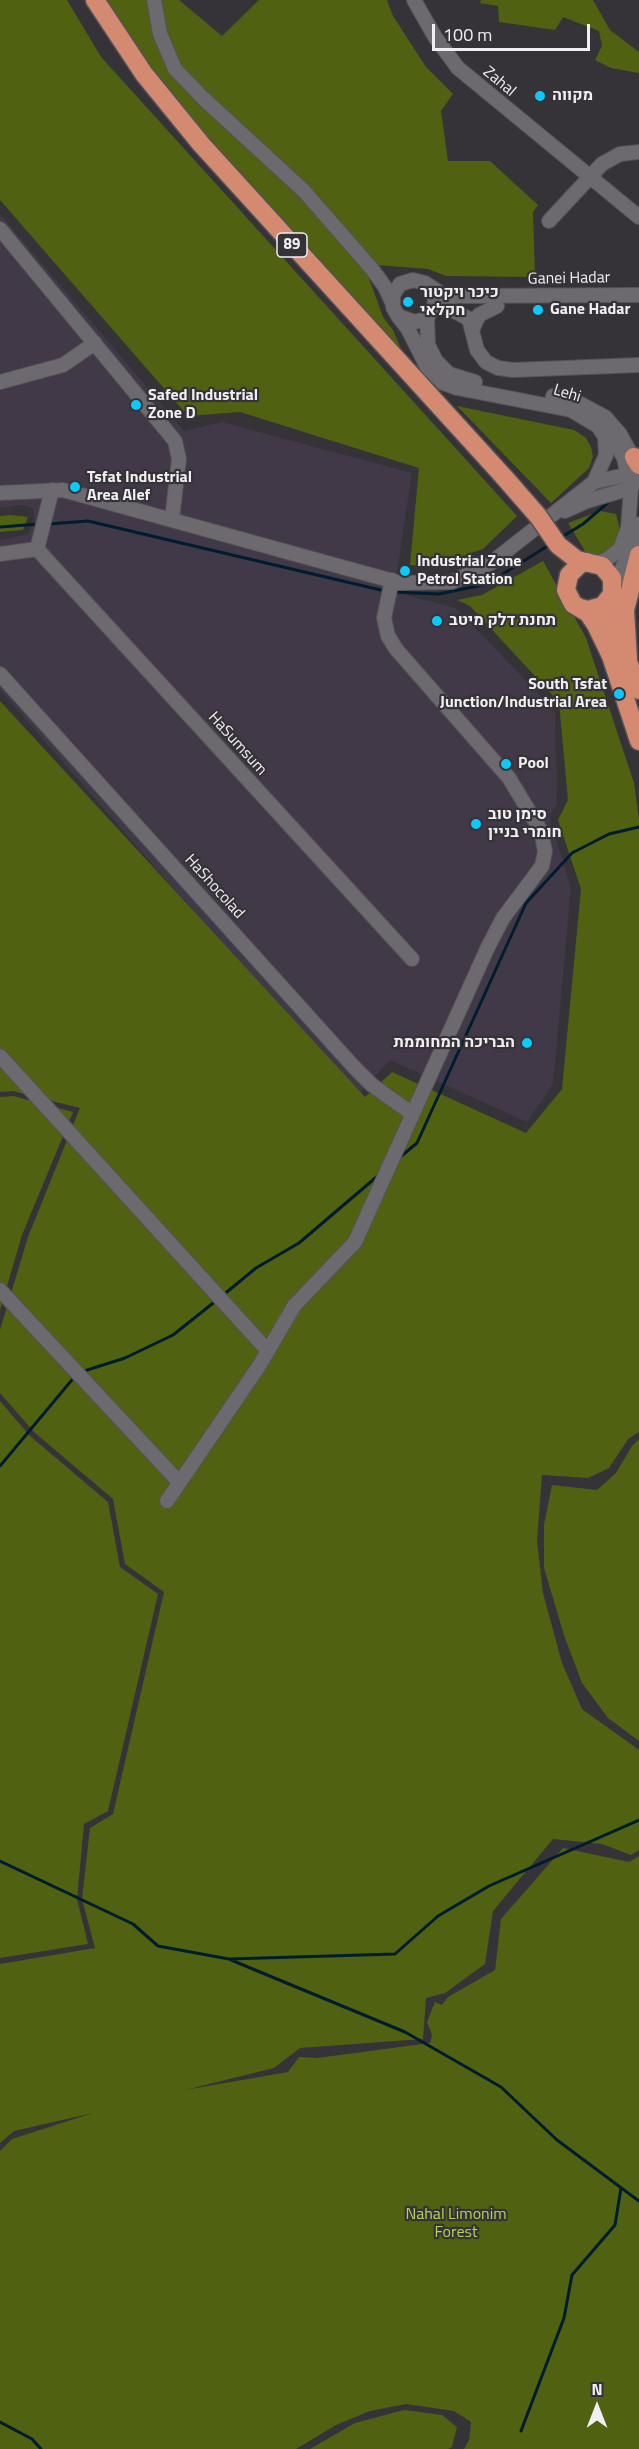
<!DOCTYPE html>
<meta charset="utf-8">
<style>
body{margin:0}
#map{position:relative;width:639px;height:2449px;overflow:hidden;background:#363338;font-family:"Titillium Web",sans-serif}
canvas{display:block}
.north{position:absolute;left:567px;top:2377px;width:60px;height:60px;-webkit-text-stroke:4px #363338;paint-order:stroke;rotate:0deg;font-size:16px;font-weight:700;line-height:24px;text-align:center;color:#f1eff2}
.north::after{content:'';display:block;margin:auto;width:21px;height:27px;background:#f1eff2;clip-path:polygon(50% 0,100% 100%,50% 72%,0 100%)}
.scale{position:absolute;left:432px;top:24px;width:158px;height:27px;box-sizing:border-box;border:3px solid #f1eff2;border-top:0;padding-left:8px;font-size:18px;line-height:21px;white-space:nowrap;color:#f1eff2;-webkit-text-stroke:4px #363338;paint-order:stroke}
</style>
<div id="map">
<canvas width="639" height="2449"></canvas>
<div class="north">N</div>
<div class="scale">100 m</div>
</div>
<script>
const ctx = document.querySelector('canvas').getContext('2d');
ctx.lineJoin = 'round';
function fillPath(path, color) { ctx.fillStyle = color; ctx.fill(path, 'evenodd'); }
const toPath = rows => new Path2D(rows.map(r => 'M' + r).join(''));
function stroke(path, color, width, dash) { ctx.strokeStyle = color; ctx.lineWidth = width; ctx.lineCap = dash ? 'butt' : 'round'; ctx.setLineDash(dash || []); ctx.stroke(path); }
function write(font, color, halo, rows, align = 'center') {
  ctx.font = font + ' "Titillium Web",Heebo,sans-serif'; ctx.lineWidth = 4.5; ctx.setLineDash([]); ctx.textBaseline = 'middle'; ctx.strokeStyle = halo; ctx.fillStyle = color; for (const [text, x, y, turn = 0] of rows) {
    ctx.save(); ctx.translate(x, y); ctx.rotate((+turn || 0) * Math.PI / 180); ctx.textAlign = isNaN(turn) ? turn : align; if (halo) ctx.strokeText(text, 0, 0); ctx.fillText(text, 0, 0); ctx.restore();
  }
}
fillPath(toPath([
 [0,214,184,431,222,422,412,473,394,592,456,608,555,711,557,805,549,816,571,888,553,1084,527,1122,390,1060,356,1097,0,690,0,540,28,534,34,522,34,513,33,508,22,505,0,508]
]), '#413848');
fillPath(toPath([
 [0,0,67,0,101,57,517,516,483,549,433,566,410,565,419,468,240,412,188,416,0,200],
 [105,0,147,0,154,35,170,73,199,104,287,182,367,273,383,317,393,330,407,363,200,134,158,80],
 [160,0,179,0,222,36,259,0,387,0,393,16,426,67,453,94,441,111,448,161,490,161,538,205,533,212,535,277,446,276,428,269,377,265,309,186,208,94,181,65,166,32],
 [481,0,593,0,610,30,639,52,639,73,611,68,595,60,602,46,599,31,563,17,555,30,499,22,498,6,480,3],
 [457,406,574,430,586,438,591,447,593,457,589,468,551,503],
 [600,511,616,514,620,530,611,550,604,556,593,557,585,551,568,523],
 [10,515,28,517,23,530,0,532,0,516],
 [543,561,586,638,634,783,639,820,639,1432,628,1439,609,1468,588,1478,542,1475,537,1541,543,1593,562,1663,582,1709,639,1750,639,1850,631,1855,602,1844,553,1839,493,1911,485,1964,445,1993,426,1998,423,2039,300,2048,274,2068,185,2090,288,2072,299,2057,317,2058,430,2043,432,2035,427,2022,435,2002,442,2005,448,1997,495,1970,501,1919,563,1848,629,1862,639,1856,639,2449,464,2449,469,2440,471,2422,454,2411,406,2404,370,2411,336,2425,296,2449,0,2449,0,2151,12,2139,93,2113,14,2131,0,2143,0,1964,95,1948,82,1899,90,1828,113,1814,164,1592,125,1564,113,1499,34,1432,0,1393,0,1330,28,1237,80,1108,13,1091,0,1092,0,701,365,1097,392,1072,526,1133,562,1089,581,889,558,820,568,800,559,702,470,606,457,600,482,595],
 [13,1096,73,1112,22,1235,0,1310,0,1097],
 [0,1401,30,1436,108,1502,120,1567,158,1594,108,1811,84,1824,77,1899,88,1944,0,1958],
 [639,1439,639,1741,608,1718,582,1683,564,1635,544,1568,544,1525,552,1485,597,1490,616,1473,632,1446],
 [404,2410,442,2415,457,2427,452,2447,448,2449,310,2449,355,2423]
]), '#506111');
stroke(toPath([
 [49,524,88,521,385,591],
 [0,527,39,524],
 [560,538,583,524,612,499],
 [394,592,439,594,487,584,549,545],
 [399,1158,417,1143,526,903,572,853,609,834,639,827],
 [222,1296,256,1268,299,1243,380,1174],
 [81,1372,125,1358,173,1335,217,1300],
 [0,1466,76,1375],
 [0,1861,133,1924,158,1946,229,1959,395,1954,438,1916,489,1886,639,1820],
 [231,1960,405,2032,501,2087,557,2140,639,2201],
 [0,2422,32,2439,41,2449],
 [521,2431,564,2318,572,2275,615,2225,621,2188]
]), '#001d2f', 3);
const minor = toPath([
 [154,0,160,34,175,69,204,99,304,191,372,269,385,287,392,302],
 [414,0,435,37,458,68,639,217],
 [549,221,602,164,620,154,639,152],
 [0,229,175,441,179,459,172,519],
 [429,287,435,299,434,306,427,318,415,322,398,316,393,307,393,295,400,284,413,280,425,283,443,295,456,296,639,295],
 [447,307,469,319,477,350,486,362,498,368,513,370,639,365],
 [398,316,408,329,427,367,443,383,457,388,571,410,598,426,615,442,624,458,631,488,628,528,620,549,606,560,595,563],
 [427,318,428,345,436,361,449,374,475,382],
 [472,330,479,315,497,306],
 [0,382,63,365,95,343],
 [553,396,577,402,605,417,620,434,634,460],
 [594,482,621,476,636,478],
 [0,493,63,490,400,583,452,582,491,563,594,482,606,455,605,437,598,426],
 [565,511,587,501,631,488,635,482],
 [37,549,412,959],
 [0,554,37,549,52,490],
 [613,586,632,549,639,524],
 [0,674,353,1066,372,1085,411,1113],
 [0,1056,268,1351],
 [0,1290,179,1482],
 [167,1501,259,1366,294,1306,355,1242,487,949,503,918,542,866,545,851,541,831,509,778,396,649,388,636,384,618,392,580]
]);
const highway = toPath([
 [95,0,144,74,201,144,504,477],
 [634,457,639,465],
 [558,545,577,560,602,566,612,578,612,594,603,606,588,610,580,608],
 [587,562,580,564,569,575,566,590,573,604,588,613,596,625,611,656,639,741],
 [609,600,610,616,639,690],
 [628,659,625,610,639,555]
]);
stroke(minor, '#555256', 16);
stroke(highway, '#555256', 21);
stroke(minor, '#6d6a6f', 14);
stroke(highway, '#d48971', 18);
const highwayBridge = toPath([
 [504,477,538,516,558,545]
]);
stroke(highwayBridge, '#555256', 21, []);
stroke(highwayBridge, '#d48971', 18);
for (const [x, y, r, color] of [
 [540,96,6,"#09cafa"],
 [408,302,6,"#09cafa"],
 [538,310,6,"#09cafa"],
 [136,405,6,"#09cafa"],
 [75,487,6,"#09cafa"],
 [405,571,6,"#09cafa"],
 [437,621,6,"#09cafa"],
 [619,694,6,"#09cafa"],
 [506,764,6,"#09cafa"],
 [476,824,6,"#09cafa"],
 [527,1043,6,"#09cafa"]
]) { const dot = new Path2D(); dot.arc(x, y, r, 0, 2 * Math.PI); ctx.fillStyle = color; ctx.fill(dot); stroke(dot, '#363338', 2); }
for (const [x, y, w] of [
 [292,245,30]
]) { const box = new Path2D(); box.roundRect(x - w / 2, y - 12, w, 24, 4.5); ctx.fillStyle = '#363338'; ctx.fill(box); stroke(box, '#f1eff2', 1.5); }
write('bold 15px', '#f1eff2', null, [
 ["89",292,245]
]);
write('16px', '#f1eff2', '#363338', [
 ["Zahal",499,82,40],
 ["Ganei Hadar",569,279,-1],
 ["Lehi",567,394,17],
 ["HaSumsum",237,744,48],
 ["HaShocolad",214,887,48]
]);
write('bold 16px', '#f1eff2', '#363338', [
 ["מקווה",552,96],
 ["כיכר ויקטור",420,293],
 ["חקלאי",420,311],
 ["Gane Hadar",550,310],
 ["Safed Industrial",148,396],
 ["Zone D",148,414],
 ["Tsfat Industrial",87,478],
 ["Area Alef",87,496],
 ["Industrial Zone",417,562],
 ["Petrol Station",417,580],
 ["תחנת דלק מיטב",449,621],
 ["South Tsfat",607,685,"right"],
 ["Junction/Industrial Area",607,703,"right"],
 ["Pool",518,764],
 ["סימן טוב",488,815],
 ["חומרי בניין",488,833],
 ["הבריכה המחוממת",515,1043,"right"]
], 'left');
write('16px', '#b6d555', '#363338', [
 ["Nahal Limonim",456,2215],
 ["Forest",456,2233]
]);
</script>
